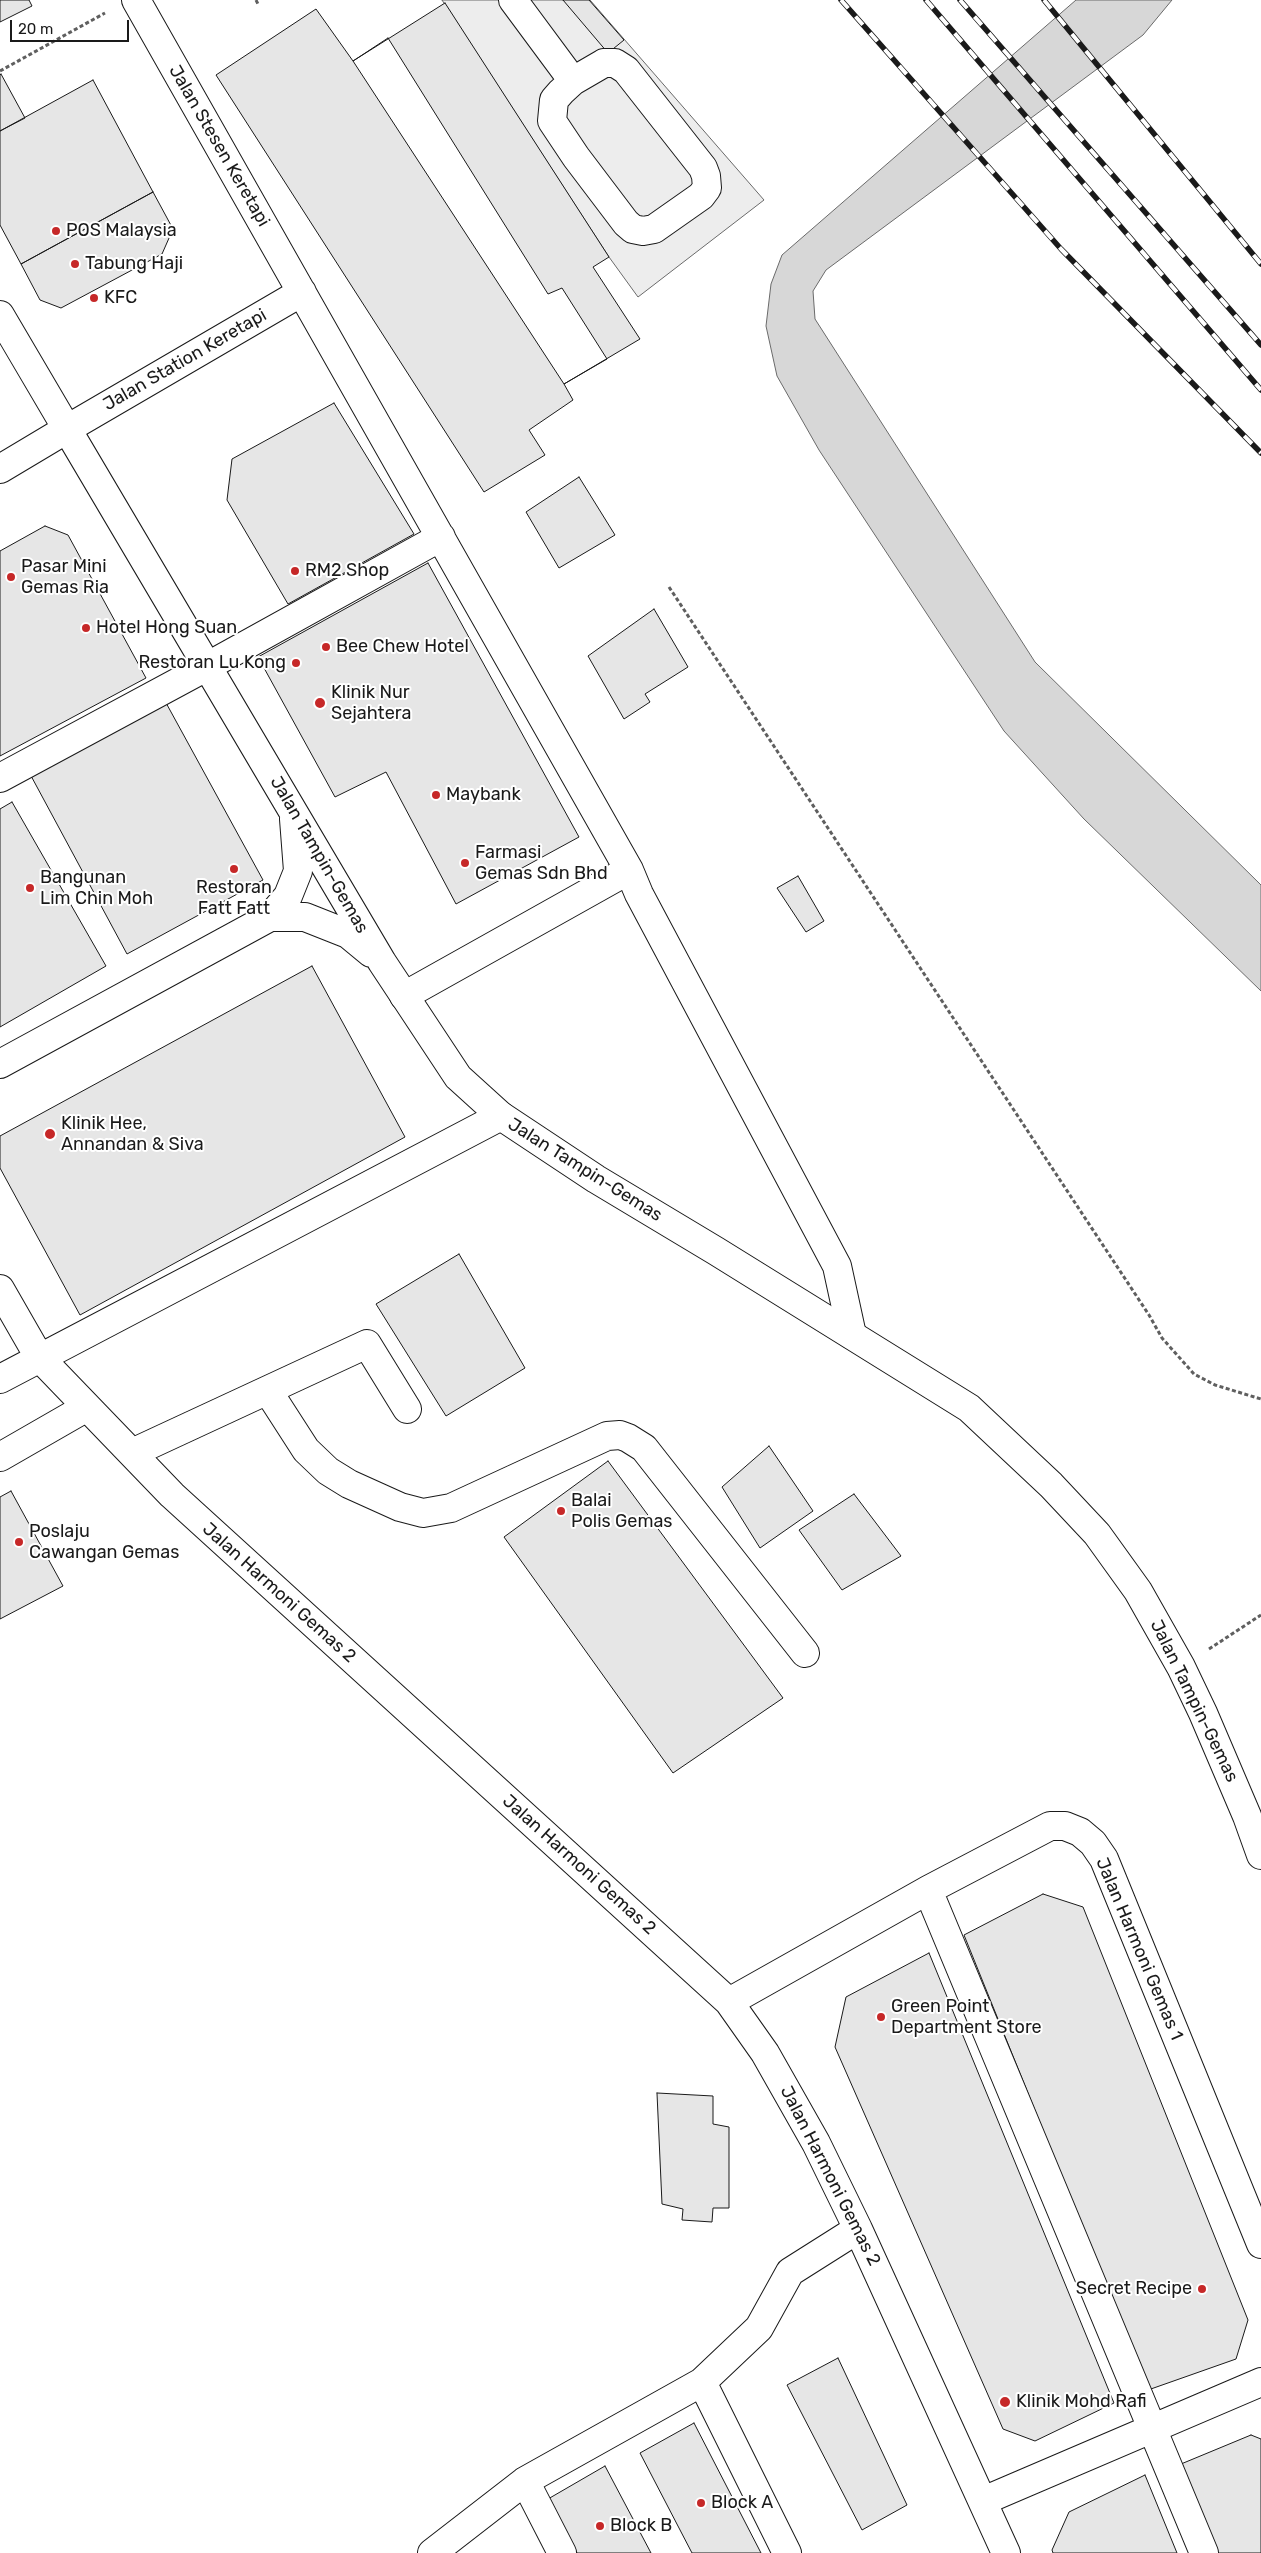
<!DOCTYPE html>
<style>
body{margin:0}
#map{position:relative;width:1261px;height:2553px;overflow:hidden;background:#fff;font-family:Rubik,sans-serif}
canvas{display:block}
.scale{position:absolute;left:10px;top:20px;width:119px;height:22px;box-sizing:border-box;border:2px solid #1a1a1a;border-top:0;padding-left:6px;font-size:15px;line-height:18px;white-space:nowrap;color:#1a1a1a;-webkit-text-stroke:4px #fff;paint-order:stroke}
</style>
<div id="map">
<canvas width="1261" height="2553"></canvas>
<div class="scale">20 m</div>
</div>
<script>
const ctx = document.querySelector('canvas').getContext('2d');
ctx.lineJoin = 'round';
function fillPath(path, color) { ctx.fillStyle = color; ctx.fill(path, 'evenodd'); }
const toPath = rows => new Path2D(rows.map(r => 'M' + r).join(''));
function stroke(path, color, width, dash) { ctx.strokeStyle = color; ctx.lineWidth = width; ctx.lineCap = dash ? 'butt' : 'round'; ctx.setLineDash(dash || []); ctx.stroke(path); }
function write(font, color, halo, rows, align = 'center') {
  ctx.font = font + ' Rubik,sans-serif'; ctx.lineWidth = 4; ctx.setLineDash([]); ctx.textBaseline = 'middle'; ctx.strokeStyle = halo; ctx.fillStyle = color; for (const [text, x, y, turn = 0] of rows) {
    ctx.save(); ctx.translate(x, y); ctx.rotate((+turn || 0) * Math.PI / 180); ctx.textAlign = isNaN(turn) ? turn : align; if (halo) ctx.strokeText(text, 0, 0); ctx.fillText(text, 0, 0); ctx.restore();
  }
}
const built = toPath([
 [442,0,590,0,764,200,638,297,609,257,442,0]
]);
fillPath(built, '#ededed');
stroke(built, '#6a6a6a', 1);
const water = toPath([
 [1076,0,1172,0,1143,35,826,270,813,291,815,319,1035,662,1261,885,1261,991,1084,819,1004,731,819,450,777,376,766,326,771,284,782,255,1076,0]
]);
fillPath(water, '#d7d7d7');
stroke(water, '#6a6a6a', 1);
const building = toPath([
 [0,0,29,0,32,6,0,22,0,0],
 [563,0,589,0,624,40,608,53,563,0],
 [445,3,609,257,593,267,640,339,564,384,573,400,529,430,545,455,484,492,216,75,316,9,353,61,445,3],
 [388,38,548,294,562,288,607,359,564,384,353,61,388,38],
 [1,74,25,118,0,131,0,75,1,74],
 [93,80,153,192,21,264,0,225,0,131,93,80],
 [153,192,173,229,162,254,61,308,40,300,21,264,153,192],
 [334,403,414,534,288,604,227,500,232,459,334,403],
 [579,477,615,535,559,568,526,512,579,477],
 [45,526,68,535,146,678,0,756,0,551,45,526],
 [428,563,579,837,456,904,386,772,335,797,258,657,428,563],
 [654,609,688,667,645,694,650,702,624,719,588,656,654,609],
 [165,701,263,880,127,954,30,774,165,701],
 [12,802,106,966,0,1027,0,809,12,802],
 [798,876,824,921,806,932,777,888,798,876],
 [312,966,405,1137,80,1315,0,1168,0,1136,312,966],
 [459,1254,525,1368,446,1416,376,1304,459,1254],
 [769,1446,813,1511,760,1548,722,1487,769,1446],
 [608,1461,783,1698,673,1773,504,1537,608,1461],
 [11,1491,63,1586,0,1619,0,1497,11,1491],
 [854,1494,901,1556,842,1590,799,1530,854,1494],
 [1043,1894,1083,1907,1248,2320,1236,2359,1148,2390,964,1935,1043,1894],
 [929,1953,1114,2403,1035,2441,1003,2429,835,2047,846,1997,929,1953],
 [657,2093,713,2096,713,2124,729,2127,729,2208,713,2208,712,2222,682,2220,683,2209,662,2204,657,2093],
 [838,2358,907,2505,862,2530,787,2385,838,2358],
 [694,2423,761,2553,692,2553,640,2453,694,2423],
 [1251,2435,1261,2439,1261,2553,1218,2553,1181,2464,1251,2435],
 [605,2466,651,2553,577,2553,548,2499,605,2466],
 [1145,2475,1177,2553,1053,2553,1052,2550,1069,2512,1145,2475]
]);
fillPath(building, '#e6e6e6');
stroke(building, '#1a1a1a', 1);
const minor = toPath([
 [136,0,629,870,639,894,837,1266,852,1335],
 [513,0,573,81],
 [604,63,615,63,626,70,703,168,706,176,707,188,701,196,654,229,643,231,633,229,626,223,576,157,552,121,554,100,561,92,573,81,604,63],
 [0,315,67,429,302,292],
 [0,778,208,666,441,537],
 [404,996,629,870],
 [0,1289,39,1357,172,1495,729,2002,765,2053,816,2143,858,2229,1006,2553],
 [0,1379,501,1116],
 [268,1391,306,1450,328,1471,349,1484,400,1507,423,1513,451,1508,607,1436,620,1435,628,1438,644,1448,805,1653],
 [132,1453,367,1344,407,1409],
 [0,1457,87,1407],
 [928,1890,1204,2553],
 [729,2002,928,1890,1050,1826,1065,1826,1080,1832,1093,1843,1104,1859,1261,2244],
 [702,2382,787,2553],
 [525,2481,562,2553],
 [983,2501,1261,2382],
 [432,2553,525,2481,702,2382,759,2328,790,2272,858,2229]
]);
const highway = toPath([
 [0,469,67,429,382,962,458,1077,501,1116,596,1179,716,1251,969,1408,1051,1485,1097,1534,1138,1591,1181,1667,1203,1713,1247,1816,1261,1855],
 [270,917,305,917,348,934,371,953],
 [0,1064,270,917,288,896,298,871,294,819]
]);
stroke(minor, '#1a1a1a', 30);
stroke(highway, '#1a1a1a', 30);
stroke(toPath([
 [256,0,258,4],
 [0,71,105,13],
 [669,587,1149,1315,1162,1338,1194,1374,1215,1385,1261,1399],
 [1209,1649,1261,1615]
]), '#5f5f5f', 3, [4, 2.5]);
stroke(minor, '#fff', 28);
stroke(highway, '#fff', 28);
const rail = toPath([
 [841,0,1061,249,1261,453],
 [926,0,1261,390],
 [960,0,1261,345],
 [1044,0,1261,264]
]);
stroke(rail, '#1a1a1a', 5.5);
stroke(rail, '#fff', 4, [11]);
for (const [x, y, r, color] of [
 [56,231,5,"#c62828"],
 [75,264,5,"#c62828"],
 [94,298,5,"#c62828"],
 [295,571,5,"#c62828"],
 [11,577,5,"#c62828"],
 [86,628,5,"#c62828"],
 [326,647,5,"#c62828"],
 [296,663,5,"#c62828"],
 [320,703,6,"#c62828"],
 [436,795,5,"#c62828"],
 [465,863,5,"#c62828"],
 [234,869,5,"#c62828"],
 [30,888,5,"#c62828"],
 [50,1134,6,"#c62828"],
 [561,1511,5,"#c62828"],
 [19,1542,5,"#c62828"],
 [881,2017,5,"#c62828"],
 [1202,2289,5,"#c62828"],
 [1005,2402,6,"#c62828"],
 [701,2503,5,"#c62828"],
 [600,2526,5,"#c62828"]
]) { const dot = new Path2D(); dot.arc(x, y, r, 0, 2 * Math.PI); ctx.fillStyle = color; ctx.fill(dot); stroke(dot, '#fff', 2); }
write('18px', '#1a1a1a', '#fff', [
 ["Jalan Stesen Keretapi",219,146,60],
 ["Jalan Station Keretapi",185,360,-30],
 ["Jalan Tampin-Gemas",319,855,60],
 ["Jalan Tampin-Gemas",585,1170,32],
 ["Jalan Harmoni Gemas 2",279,1593,42],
 ["Jalan Tampin-Gemas",1194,1701,64],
 ["Jalan Harmoni Gemas 2",579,1865,42],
 ["Jalan Harmoni Gemas 1",1139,1949,67],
 ["Jalan Harmoni Gemas 2",830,2176,63]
]);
write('18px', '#1a1a1a', '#fff', [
 ["POS Malaysia",66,231],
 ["Tabung Haji",85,264],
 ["KFC",104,298],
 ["Pasar Mini",21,567],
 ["Gemas Ria",21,588],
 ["RM2 Shop",305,571],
 ["Hotel Hong Suan",96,628],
 ["Bee Chew Hotel",336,647],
 ["Restoran Lu Kong",286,663,"right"],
 ["Klinik Nur",331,693],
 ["Sejahtera",331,714],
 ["Maybank",446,795],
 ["Farmasi",475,853],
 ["Gemas Sdn Bhd",475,874],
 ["Bangunan",40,878],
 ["Lim Chin Moh",40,899],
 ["Restoran",234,888,"center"],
 ["Fatt Fatt",234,909,"center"],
 ["Klinik Hee,",61,1124],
 ["Annandan & Siva",61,1145],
 ["Balai",571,1501],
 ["Polis Gemas",571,1522],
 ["Poslaju",29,1532],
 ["Cawangan Gemas",29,1553],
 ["Green Point",891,2007],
 ["Department Store",891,2028],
 ["Secret Recipe",1192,2289,"right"],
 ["Klinik Mohd Rafi",1016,2402],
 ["Block A",711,2503],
 ["Block B",610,2526]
], 'left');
</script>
